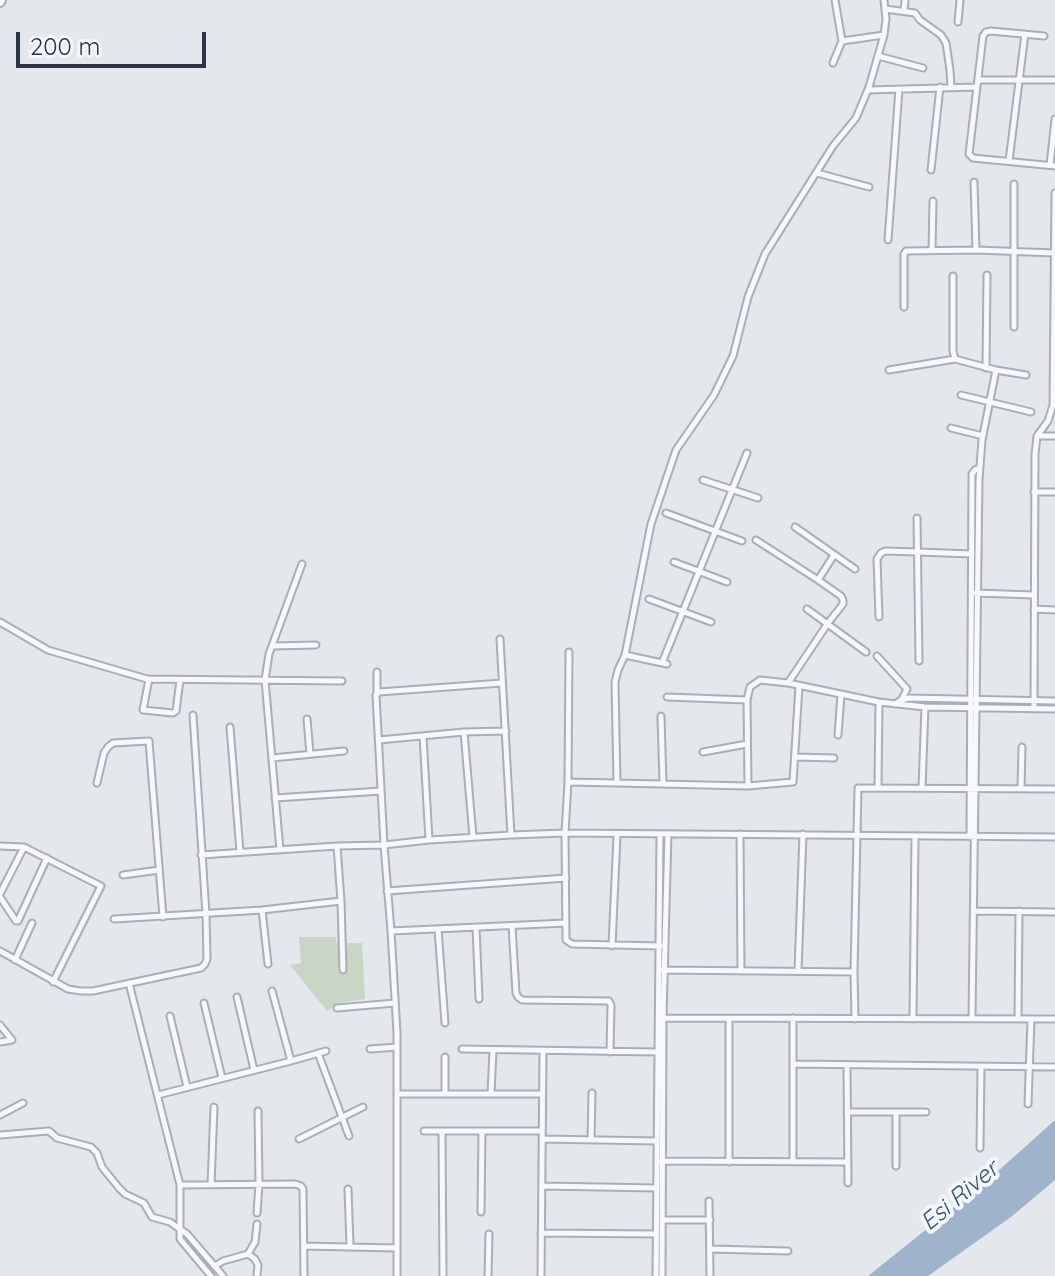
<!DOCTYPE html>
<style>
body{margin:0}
#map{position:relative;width:1055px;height:1276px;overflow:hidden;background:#e4e7ec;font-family:Quicksand,sans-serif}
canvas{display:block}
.scale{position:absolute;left:16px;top:32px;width:190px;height:36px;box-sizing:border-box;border:4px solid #2b3445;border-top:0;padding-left:10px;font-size:24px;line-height:28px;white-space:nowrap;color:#2b3445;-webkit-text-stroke:6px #f4f6f9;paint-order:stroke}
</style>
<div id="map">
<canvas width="1055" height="1276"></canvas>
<div class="scale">200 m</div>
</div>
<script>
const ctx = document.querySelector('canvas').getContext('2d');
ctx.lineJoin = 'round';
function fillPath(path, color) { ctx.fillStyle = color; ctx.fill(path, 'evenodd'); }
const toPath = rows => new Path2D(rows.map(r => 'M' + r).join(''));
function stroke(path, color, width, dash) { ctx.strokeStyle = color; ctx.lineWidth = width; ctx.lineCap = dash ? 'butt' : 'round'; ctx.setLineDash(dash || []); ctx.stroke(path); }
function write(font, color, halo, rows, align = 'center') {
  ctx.font = font + ' Quicksand,sans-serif'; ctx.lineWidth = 8; ctx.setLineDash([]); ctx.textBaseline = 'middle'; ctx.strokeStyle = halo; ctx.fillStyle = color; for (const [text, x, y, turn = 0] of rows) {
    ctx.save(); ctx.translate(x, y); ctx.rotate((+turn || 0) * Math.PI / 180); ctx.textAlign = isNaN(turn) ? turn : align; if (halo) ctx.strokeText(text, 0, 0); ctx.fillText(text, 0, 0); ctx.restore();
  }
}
fillPath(toPath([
 [299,937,336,937,336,943,362,943,365,999,339,1003,327,1011,290,965,301,963]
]), '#c9d6c5');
fillPath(toPath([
 [1055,1120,1055,1180,1011,1217,928,1276,868,1276,988,1180]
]), '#9fb4cc');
const street = toPath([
 [835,0,842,41,884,35],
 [885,9,915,13,920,20,941,35,946,43,950,70,951,87],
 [904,11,905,0],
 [958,22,960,0],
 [1044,36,991,31,986,32,983,36,969,154,973,158,1055,166],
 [878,56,923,68],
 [833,63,842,41],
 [978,80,1055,80],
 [868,90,977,87],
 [1009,161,1025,34],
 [1050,165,1055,119],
 [931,170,940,87],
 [817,173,869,187],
 [974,182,976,250],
 [888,240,899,89],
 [932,250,933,201],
 [953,276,953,351,955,359],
 [904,307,904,254,906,251,976,250,1055,253],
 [1014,327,1014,184],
 [986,368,987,275],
 [889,370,955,359,996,370,982,440,979,480,972,1019],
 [996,370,1026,375],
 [961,395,1031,412],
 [951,428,983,436],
 [1038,436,1055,436],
 [703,480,758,498],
 [1034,492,1055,492],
 [666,513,742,541],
 [917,518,919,661],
 [795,527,855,569],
 [756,540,818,580,841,596,843,600,843,604,828,623,788,683],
 [674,562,727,582],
 [818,580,834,555],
 [975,593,1034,595],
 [649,599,711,622],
 [807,609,866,652],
 [1034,609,1055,610],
 [879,617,877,559,881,553,885,551,918,552,972,554],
 [0,622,48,650,147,679,342,681],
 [500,639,511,835],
 [273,646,316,645],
 [569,652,568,782,565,833,566,940,572,944,660,946],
 [877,656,907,689,902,699],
 [662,663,747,453],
 [667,664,625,655,651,524,676,450,714,395,733,356,748,297,765,254,833,146,856,118,869,87,884,35,886,19,884,0],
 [377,672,377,693],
 [149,679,143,710,173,713,176,711,180,680],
 [667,697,747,700,748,786],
 [747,700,750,687,760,680,788,683,879,702,925,707,1055,709],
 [895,704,901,700,909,698,1055,701],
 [1034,709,1035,454,1037,436,1048,421,1053,405,1055,193],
 [661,716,663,784],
 [307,719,310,754],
 [230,727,240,852],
 [464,732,473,837],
 [838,735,841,695],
 [423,736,429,840],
 [379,740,464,732,506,731],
 [703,752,747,744],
 [796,757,834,758],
 [272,758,344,751],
 [568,782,617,783,615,682,618,670,625,655],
 [97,783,104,753,108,747,113,743,149,741,163,917],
 [617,783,748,786,793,782,799,686],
 [878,787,879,702],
 [922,788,925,707],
 [1021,789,1022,747],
 [275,798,381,791],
 [740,834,741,971],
 [970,837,972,474,975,470,980,468],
 [0,846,24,847,101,886,53,982],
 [337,846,341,901,343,970],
 [280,850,265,680,269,654,302,564],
 [201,855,337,846,384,845,429,840,511,835,565,833,1055,837],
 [123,875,159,870],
 [387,891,566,878],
 [0,894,24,847],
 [0,897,16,921,18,921,47,858],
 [974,911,1055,912],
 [114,919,262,910],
 [512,926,516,993,518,997,522,1000,609,1001,611,1005,610,1052],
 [476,927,479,999],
 [438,929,445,1023],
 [391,931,566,923],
 [612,946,617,835],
 [0,951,68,989,81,991,93,991,201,968,205,964,207,959,206,914,193,715],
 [15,960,32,923],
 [268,964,262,910,341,901],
 [663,970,854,972],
 [798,971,803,834],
 [129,983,180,1185,180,1239,211,1276],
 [237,997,254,1070],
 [204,1003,222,1078],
 [337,1008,395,1003],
 [170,1016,187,1087],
 [663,1018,1055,1019],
 [855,1019,854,972,858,788,1055,789],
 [913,1019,915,836],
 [1018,1019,1019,911],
 [0,1025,12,1040,0,1042],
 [370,1049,397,1047],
 [462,1049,657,1052],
 [318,1053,349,1136],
 [291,1061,326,1051],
 [793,1064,1055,1067],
 [847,1065,848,1183],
 [398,1094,542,1094],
 [445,1094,445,1057],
 [491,1094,493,1050],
 [158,1095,291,1061,272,991],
 [1028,1104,1031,1019],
 [847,1112,926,1112],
 [0,1115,23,1103],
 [424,1131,542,1131],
 [442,1131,443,1276],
 [0,1135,49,1131,57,1138,91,1147,97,1153,102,1167,119,1188,125,1194,144,1203,152,1217,170,1222,187,1234,223,1276],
 [299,1139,363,1107],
 [542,1139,657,1141],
 [591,1140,592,1093],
 [980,1148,981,1067],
 [661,1161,848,1162],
 [729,1162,729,1019],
 [793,1162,793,1018],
 [896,1166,896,1112],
 [180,1185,295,1184,301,1186,303,1189,304,1276],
 [211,1185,214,1107],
 [542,1186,657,1188],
 [348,1189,350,1246],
 [709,1201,710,1276],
 [481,1212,482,1131],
 [257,1213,259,1184,258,1111],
 [662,1220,710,1220],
 [541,1233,656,1234],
 [304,1246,396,1248],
 [710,1249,788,1251],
 [248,1254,255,1259,258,1265,257,1276],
 [215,1266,223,1261,248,1254,255,1242,257,1224],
 [397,1276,397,1033,391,931,384,845,376,695,379,692,502,683],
 [488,1276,489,1234],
 [541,1276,543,1051],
 [656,1276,660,834],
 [662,1276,663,1018,668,834]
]);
const primary = toPath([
 [0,2,1,0]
]);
stroke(street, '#a9aeb7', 9);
stroke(primary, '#a3abb8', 12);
stroke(street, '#f7f8fa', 5);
stroke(primary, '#fff', 8);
write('italic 24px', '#34527a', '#f4f6f9', [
 ["Esi River",960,1196,-40]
]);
</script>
